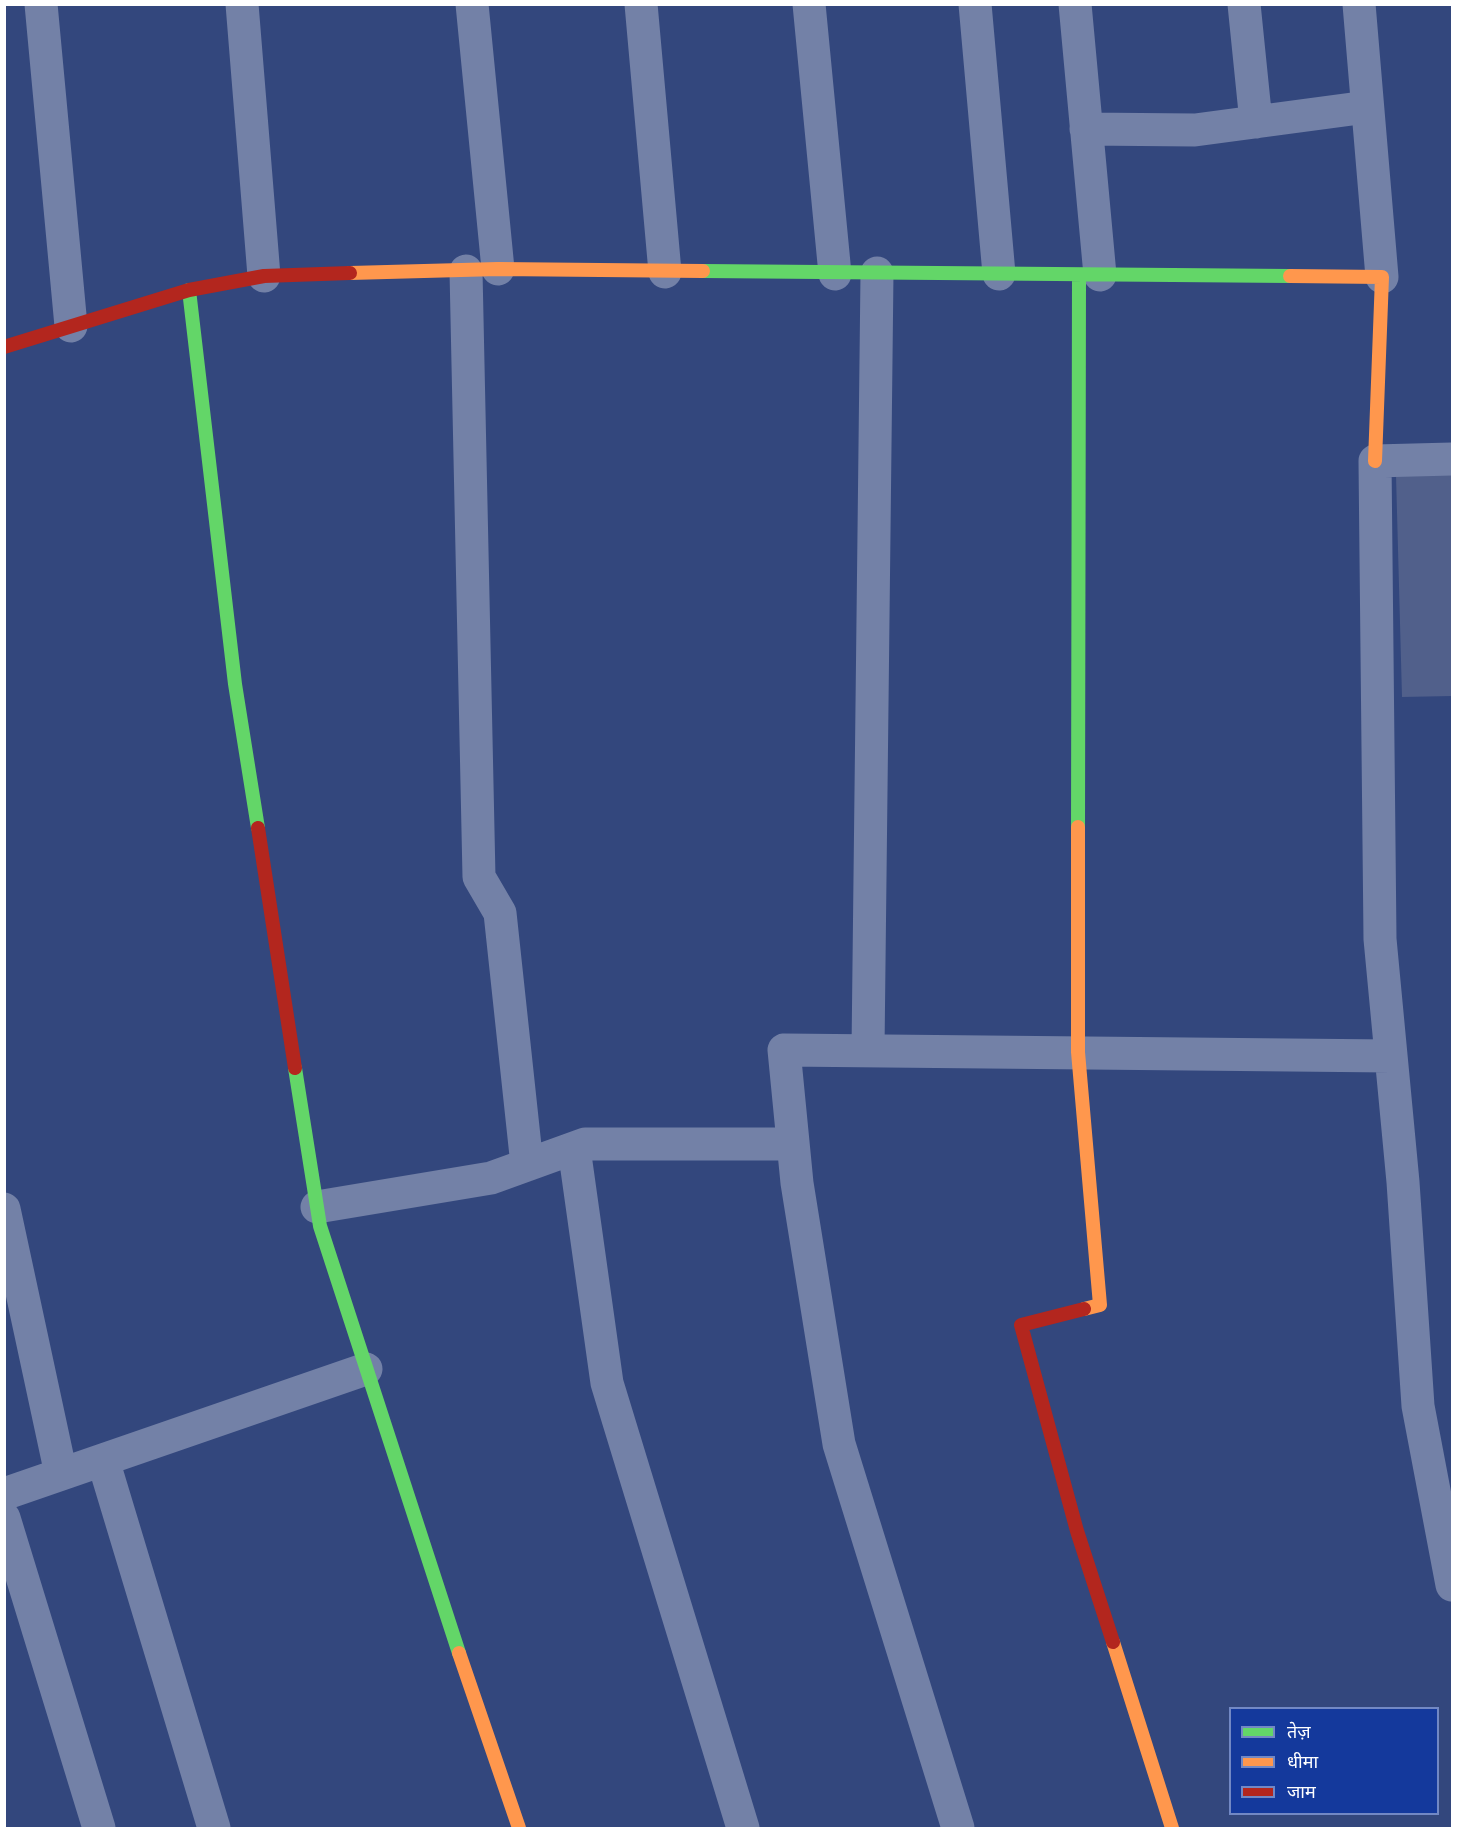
<!DOCTYPE html>
<meta charset="utf-8">
<style>
body{margin:0}
#map{position:relative;width:1457px;height:1833px;overflow:hidden;background:#33477d;font-family:Commissioner,"Noto Sans Devanagari",sans-serif}
canvas{display:block}
.frame{position:absolute;inset:0;border:6px solid #fff;pointer-events:none}
.legend{position:absolute;left:1229px;top:1707px;width:210px;height:108px;box-sizing:border-box;background:#14399c;border:2px solid #7288c4;margin:0;padding:8px 10px;list-style:none;font-size:18px;color:#fff}
.legend li{display:flex;align-items:center;gap:12px;height:30px}
.legend b{width:30px;border:2px solid #7288c4}
</style>
<div id="map">
<canvas width="1457" height="1833"></canvas>
<div class="frame"></div>
<ul class="legend">
<li><b style="height:8px;background:#63d668"></b>तेज़</li>
<li><b style="height:8px;background:#ff974d"></b>धीमा</li>
<li><b style="height:8px;background:#b3261e"></b>जाम</li>
</ul>
</div>
<script>
const ctx = document.querySelector('canvas').getContext('2d');
ctx.lineJoin = 'round';
function fillPath(path, color) { ctx.fillStyle = color; ctx.fill(path, 'evenodd'); }
const toPath = rows => new Path2D(rows.map(r => 'M' + r).join(''));
function stroke(path, color, width, dash) { ctx.strokeStyle = color; ctx.lineWidth = width; ctx.lineCap = dash ? 'butt' : 'round'; ctx.setLineDash(dash || []); ctx.stroke(path); }
fillPath(toPath([
 [1452,474,1452,696,1402,697,1396,475]
]), '#51608b');
stroke(toPath([
 [41,4,71,326],
 [242,4,264,276],
 [472,4,498,269],
 [641,4,665,272],
 [809,4,835,274],
 [975,4,999,274],
 [1075,4,1100,275],
 [1244,4,1256,122],
 [1359,4,1382,277],
 [1086,129,1195,130,1367,107],
 [466,271,479,877,500,913,527,1165],
 [1452,459,1375,461,1380,939,1403,1182,1418,1406,1452,1585],
 [868,1050,877,273],
 [574,1148,607,1383,743,1828],
 [317,1207,491,1178,585,1144,793,1144],
 [4,1209,61,1474],
 [103,1460,214,1828],
 [4,1494,366,1369],
 [4,1518,99,1828],
 [958,1828,839,1444,797,1183,784,1050,1391,1056]
]), '#7381a7', 33);
stroke(toPath([
 [703,271,1290,276],
 [189,290,235,684,258,828],
 [1078,827,1079,275],
 [295,1068,320,1226,459,1653]
]), '#63d668', 14);
stroke(toPath([
 [350,273,498,269,703,271],
 [1290,276,1382,277,1375,461],
 [1078,827,1078,1052,1100,1305,1084,1309],
 [1113,1642,1172,1828],
 [459,1653,519,1828]
]), '#ff974d', 14);
stroke(toPath([
 [4,347,189,290,264,276,350,273],
 [258,828,295,1068],
 [1084,1309,1021,1325,1077,1531,1113,1642]
]), '#b3261e', 14);
</script>
